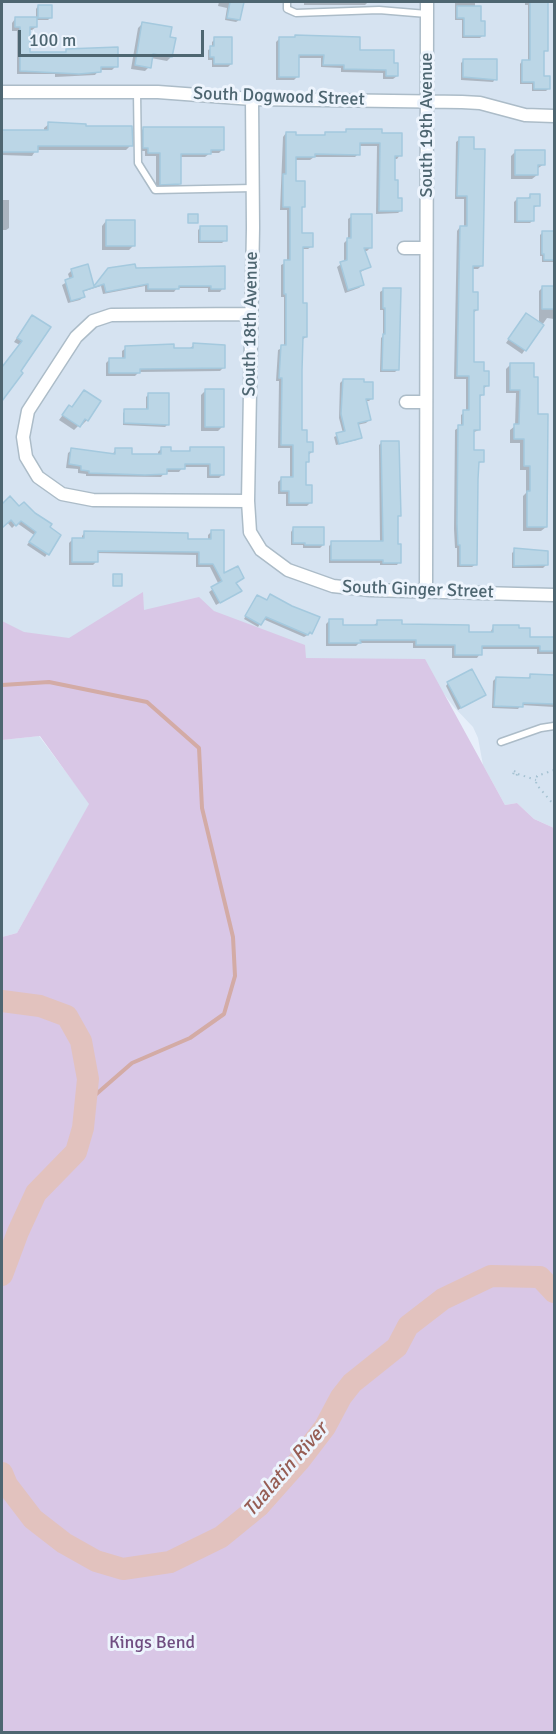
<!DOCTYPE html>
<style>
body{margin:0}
#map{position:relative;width:556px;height:1734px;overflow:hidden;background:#e7effa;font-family:Signika,sans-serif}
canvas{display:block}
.frame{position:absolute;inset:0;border:3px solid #4e6671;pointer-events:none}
.scale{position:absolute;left:18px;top:30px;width:186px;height:27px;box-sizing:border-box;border:3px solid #4e6671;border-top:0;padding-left:8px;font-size:18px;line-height:21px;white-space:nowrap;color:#4e6671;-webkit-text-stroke:4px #edf4fd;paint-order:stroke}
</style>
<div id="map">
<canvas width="556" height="1734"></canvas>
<div class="frame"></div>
<div class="scale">100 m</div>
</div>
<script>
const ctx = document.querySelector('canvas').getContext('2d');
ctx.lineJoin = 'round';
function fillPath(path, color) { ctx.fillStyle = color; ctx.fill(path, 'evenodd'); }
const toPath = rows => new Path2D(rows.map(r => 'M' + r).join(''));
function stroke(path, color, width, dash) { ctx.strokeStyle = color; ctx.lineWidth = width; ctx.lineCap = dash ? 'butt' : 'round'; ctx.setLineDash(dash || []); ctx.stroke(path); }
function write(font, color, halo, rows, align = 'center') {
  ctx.font = font + ' Signika,sans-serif'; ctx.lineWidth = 6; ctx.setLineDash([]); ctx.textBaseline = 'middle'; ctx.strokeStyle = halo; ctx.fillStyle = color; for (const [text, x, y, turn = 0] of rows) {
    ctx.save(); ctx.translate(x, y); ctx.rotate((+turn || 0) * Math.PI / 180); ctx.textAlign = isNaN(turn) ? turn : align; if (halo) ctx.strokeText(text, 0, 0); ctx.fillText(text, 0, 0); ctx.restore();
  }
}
fillPath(toPath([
 [2,2,554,2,554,828,534,819,517,803,505,805,483,765,478,738,473,727,454,707,419,662,2,660],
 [39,736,90,804,17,933,2,937,2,740]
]), '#d6e3f1');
fillPath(toPath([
 [143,592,144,610,199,597,214,611,305,645,306,658,425,659,505,805,517,803,534,819,554,828,554,1732,2,1732,2,937,17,933,89,804,40,736,2,740,2,621,24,632,69,638]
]), '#d9c7e6');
fillPath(toPath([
 [219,2,242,2,239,20,236,22,225,20,227,8,218,6],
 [304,2,368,2,365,5,304,5],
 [455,2,475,2,475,8,483,35,480,38,462,38,462,20,455,20],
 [525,2,547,2,547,50,542,53,542,78,549,88,546,91,532,91,532,84,520,84,520,64,522,61,528,61,528,5,525,5],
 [38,6,51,17,48,20,36,20,36,27,32,30,28,30,28,54,63,54,67,50,116,66,112,70,99,70,95,75,55,77,55,74,17,74,17,31,12,31,12,23,15,19,36,19,36,9],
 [143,23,169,38,171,57,167,61,151,58,149,67,145,71,131,69,138,28],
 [215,39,231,64,228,67,212,67,212,60,208,60,208,50,212,48,212,42],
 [279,39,392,64,397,76,393,79,383,79,383,73,341,72,341,68,321,67,321,58,298,58,298,76,294,80,276,80,276,42],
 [463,61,495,79,493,82,461,80,461,63],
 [49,124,85,128,131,145,126,150,36,150,32,156,2,155,2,131,44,131,44,128],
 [143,129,223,149,219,153,210,153,205,157,179,157,179,184,175,188,156,188,156,156,145,156,145,151,139,151,139,133],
 [347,131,380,134,400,155,397,159,393,159,394,182,401,210,398,213,376,214,377,146,358,146,358,154,355,157,314,157,310,160,295,160,295,183,304,206,301,209,301,234,312,246,308,249,301,249,301,304,306,337,302,340,300,432,312,452,307,456,307,462,305,465,305,487,311,502,307,506,286,506,286,494,278,494,278,482,281,479,290,479,290,448,278,448,279,381,276,381,278,350,284,347,284,297,281,297,281,265,287,262,287,210,280,210,283,137,286,133,294,137,322,137,326,133,344,133],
 [460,139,482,265,478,269,471,269,471,294,477,310,473,313,473,363,483,373,488,385,483,389,483,394,479,398,479,430,472,433,472,452,483,461,477,464,476,564,472,567,457,567,457,548,455,548,454,529,455,430,461,426,461,415,466,411,466,379,454,379,457,231,460,227,464,227,464,199,455,199,456,142],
 [516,151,544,164,537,169,537,175,532,179,511,179,511,156],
 [530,196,539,205,533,208,533,220,530,223,514,223,514,202,517,199,528,198],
 [2,200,9,200,9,228,6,230,2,230],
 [352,216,371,247,367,251,364,251,369,267,359,273,362,285,359,288,345,293,337,267,344,262,344,243,348,239,348,219],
 [106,221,133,246,129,250,102,250,102,226],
 [201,227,225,240,222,243,198,243,198,230],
 [542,233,554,233,554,262,542,262,542,256,540,256,540,235],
 [87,266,94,288,105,273,135,270,223,288,220,292,208,292,208,288,177,288,174,292,145,292,145,286,103,294,101,286,82,292,83,297,80,300,68,303,62,285,70,280,68,274,72,270],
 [543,287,554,287,554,319,547,318,522,354,506,343,523,318,539,324,539,291],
 [383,290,398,369,395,372,380,372,381,338,383,336,383,310,380,310,380,292],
 [32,316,3,398,2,401,2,369,20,345,14,342],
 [194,345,224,367,220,371,139,372,135,376,106,376,106,363,109,360,122,360,122,351,126,348,172,349,190,348],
 [510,365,537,415,546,527,541,531,523,531,523,496,526,493,526,470,520,470,520,443,510,443,510,430,515,426,516,393,506,393,506,369],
 [343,380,372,398,369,401,365,401,369,420,366,423,357,425,360,438,357,440,336,445,334,437,343,433,339,418,340,383],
 [205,391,223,426,218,431,201,431,201,395],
 [148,395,168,424,165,427,123,425,123,413,125,411,146,411,146,397],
 [99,401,86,421,82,425,80,424,74,430,59,420,69,407,71,409],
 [382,442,399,515,396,518,396,545,399,562,397,565,380,565,380,563,329,563,329,546,332,543,380,542,379,445],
 [162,448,170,453,187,453,191,448,223,474,219,478,207,478,207,467,183,467,179,472,165,472,161,477,86,476,86,474,78,473,78,469,66,468,68,453,72,450,112,455,116,449,130,456,158,456,158,452],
 [10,499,19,508,34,514,47,554,45,557,27,545,34,535,17,523,12,528,7,522,2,527,2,506],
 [293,529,323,545,320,548,303,548,303,545,291,545,291,532],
 [85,532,187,541,208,541,208,535,211,532,223,575,242,578,235,584,240,591,216,605,209,592,219,585,210,567,196,567,196,555,96,553,96,562,93,565,69,565,69,543,73,539,82,539,82,536],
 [515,550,546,565,543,568,512,568,512,553],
 [255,599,266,602,311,633,304,637,263,619,258,627,244,619],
 [329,621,341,627,374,625,378,622,467,633,490,633,493,627,529,638,554,638,554,654,537,654,537,649,480,649,480,654,477,658,452,658,452,648,413,648,413,643,359,643,356,646,326,646,326,624],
 [531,675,554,677,554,707,521,705,518,709,492,708,493,681,496,678,528,678],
 [448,683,484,695,458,710,446,686]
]), '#0003');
stroke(toPath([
 [2,685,49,682,147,702,199,748,202,808,233,937,235,976,224,1014,190,1038,132,1063,86,1103]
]), '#d3aba5', 4);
stroke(toPath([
 [2,1001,40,1006,67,1016,81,1041,88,1079,83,1128,76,1152,36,1193,18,1232,2,1275],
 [2,1473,7,1485,33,1519,64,1543,96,1561,123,1569,170,1562,221,1537,259,1506,299,1461,325,1427,341,1397,352,1383,397,1347,408,1326,443,1299,491,1276,540,1277,554,1292]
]), '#e2c2be', 22);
const building = toPath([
 [230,2,244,2,240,20,227,18,230,2],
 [530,2,548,2,548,51,544,51,544,76,550,76,550,89,534,89,534,82,522,82,522,60,530,60,530,2],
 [38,5,52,5,52,18,38,18,38,5],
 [457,6,481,6,481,21,485,21,485,36,464,36,464,18,457,18,457,6],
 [15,17,37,17,37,27,30,27,30,52,66,52,66,49,118,47,118,67,101,67,101,72,79,74,20,71,20,27,15,27,15,17],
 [142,22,172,27,170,37,176,38,172,57,153,54,151,68,135,65,142,22],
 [295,35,360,37,360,50,394,50,394,63,398,63,398,76,386,76,386,70,344,69,344,65,323,65,324,55,299,55,299,77,279,77,279,37,295,37,295,35],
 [214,37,232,37,232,64,214,64,214,57,210,57,210,46,214,46,214,37],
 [463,59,497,59,497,80,463,77,463,59],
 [48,122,86,124,86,126,132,126,133,146,38,146,38,152,2,152,2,130,48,130,48,122],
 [143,127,224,127,224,150,211,150,211,154,181,154,181,184,160,185,160,153,148,153,148,148,143,148,143,127],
 [346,129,382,129,382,133,402,133,402,156,395,156,395,180,398,180,398,198,402,198,402,211,379,211,380,143,360,143,360,155,315,154,315,157,296,157,296,181,305,181,305,207,302,207,302,233,313,233,313,247,303,247,303,303,307,303,307,337,303,337,302,370,302,430,307,430,307,442,313,442,313,452,309,452,309,462,306,462,306,485,312,485,312,503,289,503,289,491,281,491,281,477,293,477,293,445,281,445,282,378,279,378,281,345,286,345,286,294,284,294,284,260,290,260,290,207,283,207,283,174,286,174,286,132,296,132,296,135,325,135,325,132,346,132,346,129],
 [459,137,474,137,474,149,485,149,483,266,473,266,473,292,478,292,478,310,474,310,474,362,484,362,484,371,489,371,489,386,484,386,484,395,480,395,480,430,474,430,474,450,484,450,484,462,479,462,478,479,477,565,460,565,460,545,458,545,457,524,458,425,463,425,463,410,469,410,469,376,457,376,460,226,467,226,467,196,457,196,459,137],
 [515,150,545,150,545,165,538,165,538,175,515,175,515,150],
 [530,194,540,194,540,206,534,206,534,221,517,221,517,198,530,198,530,194],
 [188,214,198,214,198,223,188,223,188,214],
 [351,214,372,214,372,248,364,248,371,267,360,271,364,285,348,290,340,262,347,260,347,238,351,238,351,214],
 [106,220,135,220,135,246,106,246,106,220],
 [200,226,227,226,227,241,200,241,200,226],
 [542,231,555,231,555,260,544,260,544,254,542,254,542,231],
 [88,264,94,286,108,268,135,264,136,268,225,266,225,289,211,289,211,286,179,286,179,289,148,289,148,284,106,292,104,284,83,291,85,297,71,301,65,280,73,277,71,269,88,264],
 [542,286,555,286,555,309,542,309,542,286],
 [383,288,401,288,399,370,382,370,383,334,385,334,385,308,383,308,383,288],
 [526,313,544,325,526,351,508,339,526,313],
 [32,315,51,327,21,371,23,373,2,401,2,367,22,341,17,338,32,315],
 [193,343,225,345,225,368,140,369,140,373,109,373,109,358,125,358,125,346,174,344,174,348,193,348,193,343],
 [510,363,534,363,534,377,538,377,538,414,548,414,547,527,527,527,527,491,530,491,530,466,524,466,524,439,514,439,514,424,519,424,520,390,510,390,510,363],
 [343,379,364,379,364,382,373,382,373,399,366,399,371,420,358,423,362,438,339,444,336,433,345,431,341,414,343,379],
 [205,389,224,389,224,427,205,427,205,389],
 [84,390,101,401,88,421,85,419,80,427,62,415,69,405,72,407,84,390],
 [148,393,169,393,169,425,124,423,124,409,148,409,148,393],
 [381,441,399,441,401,516,398,516,398,544,401,544,401,563,383,563,383,560,331,560,331,541,383,541,381,441],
 [161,447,171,447,171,451,190,451,190,447,224,447,224,475,210,475,210,464,185,464,185,469,167,469,167,474,145,475,89,473,89,471,81,470,81,466,69,464,71,448,115,454,115,448,132,448,132,454,161,454,161,447],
 [10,496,19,506,24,502,35,513,52,524,50,527,61,535,49,555,29,542,36,532,21,521,16,526,11,520,2,528,2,504,10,496],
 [293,527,324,527,324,545,305,545,305,543,293,543,293,527],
 [211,530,224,530,224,573,238,566,244,578,236,583,242,591,220,603,211,587,222,581,213,564,199,564,199,552,98,551,98,562,72,562,72,538,84,538,84,531,188,533,188,539,211,539,211,530],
 [514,548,548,551,548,565,514,566,514,548],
 [113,574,122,574,122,586,113,586,113,574],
 [270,594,292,606,320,617,312,634,310,632,308,635,266,617,261,625,245,616,257,595,267,600,270,594],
 [329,619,343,619,343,625,377,625,377,620,402,620,402,624,469,625,469,632,493,632,493,625,519,625,519,628,530,628,530,637,555,637,555,651,540,651,540,646,482,646,482,655,455,655,455,645,416,645,416,640,360,640,361,643,329,643,329,619],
 [472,669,486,695,461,708,447,682,472,669],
 [530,674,555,675,555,704,523,703,523,707,494,706,496,677,530,678,530,674]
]);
fillPath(building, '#bbd6e6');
stroke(building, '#a4c9de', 1.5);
const lane = toPath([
 [287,2,287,9,296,13,379,10,427,14],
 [137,92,138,163,155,190,253,188],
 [501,742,541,728,554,726]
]);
const street = toPath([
 [2,92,158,92,252,99,462,102,480,103,525,115,554,116],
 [252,99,253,228,248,501,250,532,261,550,288,570,333,586,370,590,554,595],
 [404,248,426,248],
 [406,402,426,402],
 [248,501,93,500,62,494,38,477,26,457,23,437,28,411,76,337,93,321,111,315,251,314],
 [426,592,427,2]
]);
stroke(lane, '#acbcc8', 9);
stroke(street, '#acbcc8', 15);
stroke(toPath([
 [554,770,537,776,536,784,554,805],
 [514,771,518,773,516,776,513,775,514,771],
 [518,774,536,780]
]), '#a5c2d2', 2, [1.5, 4.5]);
stroke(lane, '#fff', 6);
stroke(street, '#fff', 12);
write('18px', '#4e6671', '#edf4fd', [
 ["South Dogwood Street",279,97,2],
 ["South 19th Avenue",427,125,-90],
 ["South 18th Avenue",251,324,-89],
 ["South Ginger Street",418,590,2]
]);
write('18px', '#704d81', '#edf4fd', [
 ["Kings Bend",152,1643]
]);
write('italic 20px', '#965d54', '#edf4fd', [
 ["Tualatin River",286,1470,-49]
]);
</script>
